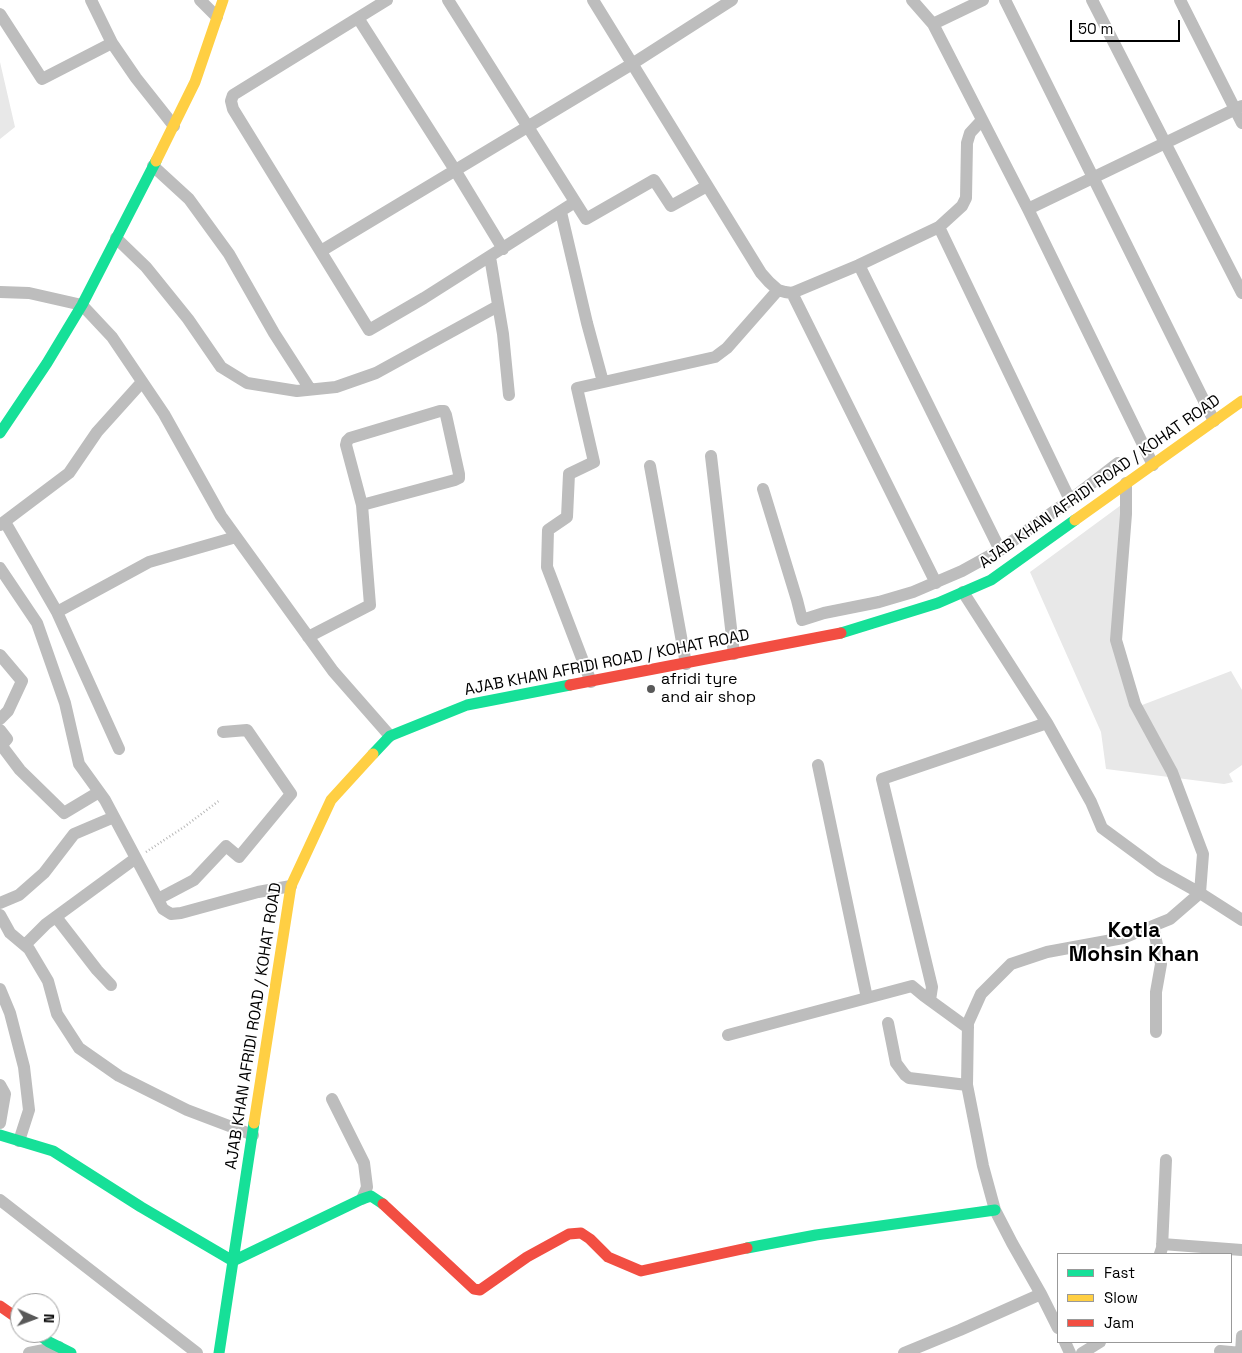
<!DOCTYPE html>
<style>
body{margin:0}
#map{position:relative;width:1242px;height:1353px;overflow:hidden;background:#fff;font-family:"Space Grotesk",sans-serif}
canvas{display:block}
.legend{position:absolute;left:1057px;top:1253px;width:175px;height:90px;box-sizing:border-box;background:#fff;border:1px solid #999;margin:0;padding:6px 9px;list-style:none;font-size:15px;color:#000}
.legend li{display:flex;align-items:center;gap:10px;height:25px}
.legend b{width:25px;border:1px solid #999}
.north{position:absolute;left:10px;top:1293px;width:50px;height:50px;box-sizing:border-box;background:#fff;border:1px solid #999;border-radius:50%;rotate:92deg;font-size:14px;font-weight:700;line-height:20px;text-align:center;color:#000}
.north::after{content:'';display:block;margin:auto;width:18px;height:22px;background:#595959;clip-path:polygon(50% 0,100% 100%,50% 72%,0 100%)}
.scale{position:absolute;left:1070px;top:20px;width:110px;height:22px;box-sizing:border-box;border:2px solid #000;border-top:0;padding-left:6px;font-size:15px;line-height:18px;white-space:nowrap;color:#000;-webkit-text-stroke:4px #fff;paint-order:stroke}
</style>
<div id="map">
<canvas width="1242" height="1353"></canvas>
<ul class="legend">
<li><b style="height:6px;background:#16e098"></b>Fast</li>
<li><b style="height:6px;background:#ffcf43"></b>Slow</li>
<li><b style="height:6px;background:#f24e42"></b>Jam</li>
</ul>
<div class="north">N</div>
<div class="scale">50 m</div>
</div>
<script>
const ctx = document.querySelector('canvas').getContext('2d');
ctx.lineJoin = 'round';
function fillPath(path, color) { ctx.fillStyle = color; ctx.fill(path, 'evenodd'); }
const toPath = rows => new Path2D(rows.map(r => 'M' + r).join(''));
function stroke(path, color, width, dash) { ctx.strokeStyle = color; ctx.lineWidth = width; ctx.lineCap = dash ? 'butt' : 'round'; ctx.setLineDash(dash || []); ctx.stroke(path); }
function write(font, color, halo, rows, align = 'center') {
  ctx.font = font + ' "Space Grotesk",sans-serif'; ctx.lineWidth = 4; ctx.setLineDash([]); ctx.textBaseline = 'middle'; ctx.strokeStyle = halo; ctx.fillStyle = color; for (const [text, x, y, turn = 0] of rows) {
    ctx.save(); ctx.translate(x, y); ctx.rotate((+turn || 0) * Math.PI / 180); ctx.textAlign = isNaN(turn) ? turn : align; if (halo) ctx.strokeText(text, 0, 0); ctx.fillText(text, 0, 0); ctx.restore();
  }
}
fillPath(toPath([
 [0,62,15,127,0,139],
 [1132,497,1116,640,1137,707,1231,671,1242,690,1242,765,1229,774,1233,782,1224,784,1106,769,1101,732,1030,572]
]), '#e8e8e8');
stroke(toPath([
 [146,852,184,827,220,800]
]), '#b8b8b8', 2.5, [1, 2.5]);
stroke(toPath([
 [91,0,112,43,136,78,174,126],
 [200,0,217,17],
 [387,0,233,95,231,101,233,109,369,330,424,298,575,202],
 [448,0,586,219,654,180,671,206,707,186],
 [593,0,761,273,769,282,778,290,785,292,792,293,859,265,939,227,962,206,966,198,967,143,970,133,982,120],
 [912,0,933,24,1028,209,1153,465],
 [1005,0,1214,421],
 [1092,0,1242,293],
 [1180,0,1242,123],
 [0,14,42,79,112,43],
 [358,18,455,170,503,249],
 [933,24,983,0],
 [153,166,189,199,229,254,274,333,310,389],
 [1028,209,1242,106],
 [561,212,587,323,603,382],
 [939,227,1070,500],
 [116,238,146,267,188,319,221,367,247,383,297,391,336,387,376,373,498,306],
 [321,251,632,64,732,0],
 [490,257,503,334,509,395],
 [859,265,1000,550],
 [0,292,29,293,82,305,112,337,164,414,221,516,333,671,390,736],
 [792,293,936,583],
 [711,456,734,654],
 [650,466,686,664],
 [763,489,797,600,802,620,824,613,879,602,913,592,962,571,1000,550,1070,500,1118,463],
 [5,522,57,612],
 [0,525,69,473,97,432,142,382],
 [0,568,37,623,65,703,79,764,105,800,163,909,171,914,181,913,258,892,291,886],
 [963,592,1047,723,1091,802,1102,828,1159,870,1200,893,1242,920],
 [308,637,370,605,362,505,455,480,459,478,459,474,446,415,444,411,440,411,350,438,347,441,346,445,362,505],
 [0,655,22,681,8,711,0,719],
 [591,682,547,567,548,530,567,517,569,474,594,462,577,388,715,357,727,348,778,290],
 [0,730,7,739,0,747],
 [1,745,20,770,64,813,99,792],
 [119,749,57,612,149,562,236,537],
 [818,765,867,998],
 [158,899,194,880,226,846,239,857,291,794,247,730,223,732],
 [0,903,19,895,44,873,74,834,114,817],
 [0,915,10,933,29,949,48,981,57,1014,79,1048,119,1076,187,1110,253,1135],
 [56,917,97,970,111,985],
 [1153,926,1161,964,1156,992,1156,1032],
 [25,945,46,924,136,858],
 [0,989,10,1013,24,1067,29,1110,19,1141],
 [930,1000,932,987,882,779,1047,723],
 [888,1023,896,1063,905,1075,909,1078,967,1085],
 [728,1035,912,986,924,996,968,1028],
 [0,1085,5,1094,0,1123],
 [332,1099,364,1163,367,1187,362,1199],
 [0,1200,197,1353],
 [1162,1244,1242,1250],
 [1160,1254,1162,1248,1166,1160],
 [1058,1328,1041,1294,1012,1243,995,1210,983,1166,967,1085,968,1023,981,994,1011,964,1047,952,1123,938,1170,919,1200,893,1203,854,1172,772,1135,704,1116,640,1126,514,1126,483],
 [1065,1342,1070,1353],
 [1220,1351,1242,1353],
 [29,1353,59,1347],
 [904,1353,960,1330,1041,1294],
 [1082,1353,1100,1342],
 [1241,1353,1242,1336]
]), '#bdbdbd', 12);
stroke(toPath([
 [0,433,47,363,82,305,156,161],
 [841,633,938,603,991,580,1075,520],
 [373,754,390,736,467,705,570,685],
 [0,1135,53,1151,141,1207,233,1261,362,1199,371,1196,383,1204],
 [747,1248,816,1235,995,1210],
 [37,1333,49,1342,71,1353],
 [219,1353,254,1123]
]), '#16e098', 11);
stroke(toPath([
 [156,161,195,82,223,0],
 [1075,520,1242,401],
 [254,1123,291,886,331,800,373,754]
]), '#ffcf43', 11);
stroke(toPath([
 [570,685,841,633],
 [383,1204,474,1289,480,1290,527,1257,569,1234,581,1233,590,1239,608,1257,641,1271,747,1248],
 [0,1306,20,1320]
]), '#f24e42', 11);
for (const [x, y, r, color] of [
 [651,689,5,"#595959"]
]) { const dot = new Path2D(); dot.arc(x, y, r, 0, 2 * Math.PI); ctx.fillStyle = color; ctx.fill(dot); stroke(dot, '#fff', 2); }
write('16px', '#000', '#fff', [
 ["AJAB KHAN AFRIDI ROAD / KOHAT ROAD",1100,482,-35],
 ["AJAB KHAN AFRIDI ROAD / KOHAT ROAD",607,663,-11],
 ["AJAB KHAN AFRIDI ROAD / KOHAT ROAD",254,1026,-81]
]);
write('16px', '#000', '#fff', [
 ["afridi tyre",661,680],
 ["and air shop",661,698]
], 'left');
write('bold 21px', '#000', '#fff', [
 ["Kotla",1134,931],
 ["Mohsin Khan",1134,955]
]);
</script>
